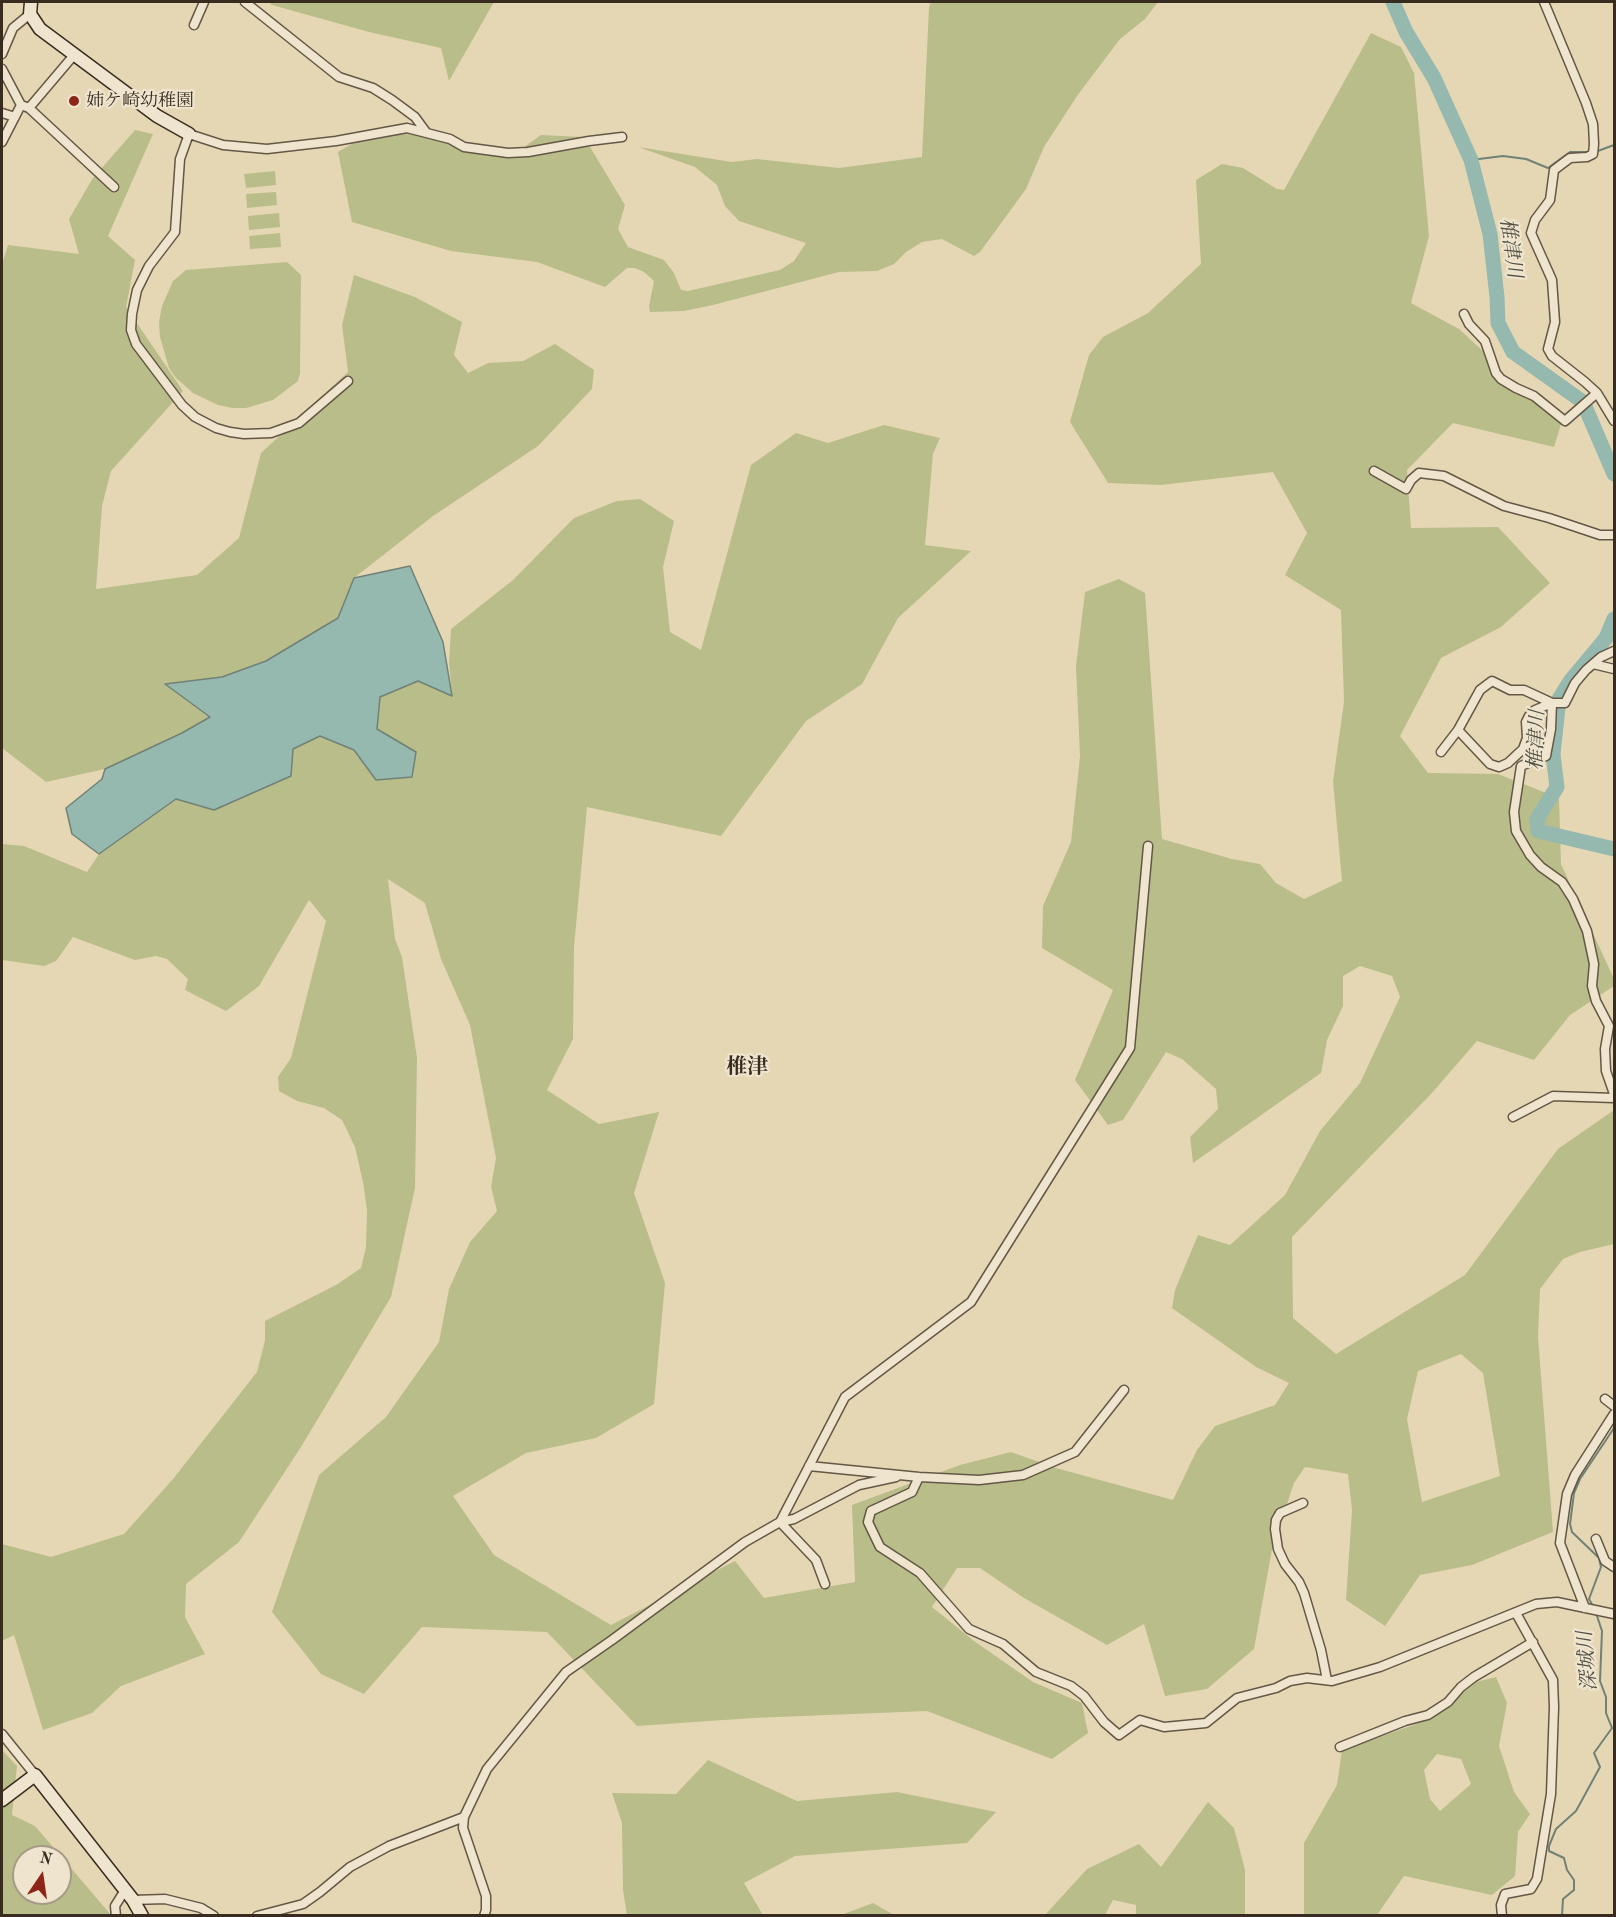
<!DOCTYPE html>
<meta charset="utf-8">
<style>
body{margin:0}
#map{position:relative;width:1616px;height:1917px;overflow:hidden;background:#e6d7b4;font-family:"Old Standard TT",serif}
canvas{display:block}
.frame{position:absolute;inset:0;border:3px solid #382c21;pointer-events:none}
.north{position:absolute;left:12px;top:1845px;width:60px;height:60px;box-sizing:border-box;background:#efe5ce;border:2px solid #a69b89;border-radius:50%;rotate:13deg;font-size:16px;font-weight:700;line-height:24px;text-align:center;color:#382c21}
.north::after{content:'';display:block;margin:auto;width:21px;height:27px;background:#8f2418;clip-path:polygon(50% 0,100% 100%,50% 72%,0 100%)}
</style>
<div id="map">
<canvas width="1616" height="1917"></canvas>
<div class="frame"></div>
<div class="north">N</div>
</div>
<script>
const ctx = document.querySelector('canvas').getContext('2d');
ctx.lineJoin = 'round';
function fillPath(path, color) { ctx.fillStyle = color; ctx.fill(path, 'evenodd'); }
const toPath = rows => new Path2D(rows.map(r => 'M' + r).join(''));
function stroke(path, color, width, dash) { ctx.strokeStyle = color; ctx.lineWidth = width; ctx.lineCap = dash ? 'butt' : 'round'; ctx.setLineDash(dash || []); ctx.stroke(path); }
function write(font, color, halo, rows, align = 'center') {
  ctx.font = font + ' "Old Standard TT","Noto Serif JP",serif'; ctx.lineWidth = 4.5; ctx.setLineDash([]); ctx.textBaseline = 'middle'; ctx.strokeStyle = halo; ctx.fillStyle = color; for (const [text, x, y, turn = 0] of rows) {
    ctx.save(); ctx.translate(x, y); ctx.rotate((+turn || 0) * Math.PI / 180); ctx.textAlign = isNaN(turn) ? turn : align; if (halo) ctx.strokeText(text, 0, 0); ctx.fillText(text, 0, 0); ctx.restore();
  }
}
fillPath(toPath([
 [269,2,494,2,449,81,441,48,369,32,272,5],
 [931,2,1158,2,1145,19,1120,39,1077,96,1044,147,1026,189,980,252,974,256,942,239,922,242,906,252,894,264,877,271,839,272,713,305,684,311,650,312,649,306,654,281,644,272,635,268,627,268,605,287,537,262,451,251,352,222,338,152,358,140,411,133,510,157,541,135,584,137,625,205,618,229,628,247,664,260,674,273,681,290,688,291,780,270,794,261,806,243,739,221,725,206,717,185,695,167,638,147,732,162,757,159,839,168,922,157,929,7],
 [1371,33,1401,47,1414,73,1429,236,1411,303,1459,329,1484,352,1492,375,1514,390,1537,401,1561,424,1554,447,1453,423,1407,470,1411,528,1498,527,1550,583,1501,627,1441,658,1400,736,1428,773,1498,774,1559,798,1561,864,1614,979,1614,986,1570,1015,1534,1060,1477,1041,1431,1094,1292,1237,1293,1318,1336,1354,1465,1275,1558,1149,1614,1110,1614,1244,1580,1252,1563,1259,1540,1289,1538,1337,1553,1532,1472,1565,1420,1575,1385,1626,1346,1600,1352,1510,1348,1474,1305,1467,1294,1483,1272,1549,1254,1649,1207,1689,1165,1696,1144,1624,1107,1645,1024,1598,980,1568,957,1568,932,1607,974,1641,1033,1682,1082,1703,1088,1733,1052,1759,927,1711,753,1718,637,1726,547,1632,422,1627,364,1694,321,1674,272,1612,319,1475,386,1417,439,1342,449,1289,470,1242,497,1211,491,1187,496,1158,470,1025,441,959,425,903,388,879,395,939,402,957,417,1058,415,1188,391,1297,301,1447,239,1542,186,1584,185,1617,205,1654,121,1686,92,1713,43,1730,14,1635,2,1641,2,1544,51,1557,124,1534,173,1479,257,1372,265,1340,265,1321,336,1285,361,1268,366,1247,367,1210,363,1182,355,1147,342,1120,324,1108,297,1101,279,1091,278,1077,291,1058,326,921,309,900,259,986,226,1011,185,990,188,979,167,959,156,956,135,960,73,937,56,961,44,966,2,960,2,844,24,846,87,872,99,854,176,799,215,810,293,749,320,736,354,750,376,780,416,752,377,729,380,696,418,681,452,696,449,662,451,629,513,580,574,518,617,501,640,499,674,521,663,567,670,632,701,650,751,465,796,433,828,443,884,425,940,438,933,454,925,545,971,551,898,618,862,684,806,721,721,836,587,807,574,947,573,1039,547,1090,599,1124,659,1112,634,1193,665,1283,654,1404,596,1438,526,1453,453,1496,494,1555,611,1625,735,1561,764,1598,855,1582,852,1505,960,1465,1011,1452,1056,1468,1173,1500,1197,1450,1215,1426,1275,1405,1289,1383,1256,1367,1172,1308,1175,1290,1198,1235,1230,1245,1285,1195,1320,1131,1360,1083,1400,997,1392,976,1360,966,1343,976,1343,1006,1327,1040,1321,1073,1193,1163,1190,1137,1218,1109,1216,1089,1182,1059,1166,1052,1123,1120,1108,1125,1075,1080,1113,990,1042,948,1043,906,1071,842,1080,756,1076,666,1085,592,1119,579,1145,593,1162,839,1232,859,1260,864,1276,883,1304,899,1342,881,1333,781,1344,702,1341,610,1285,575,1307,533,1273,472,1161,485,1108,483,1070,422,1089,355,1103,337,1148,313,1201,264,1196,180,1222,164,1243,168,1277,189,1284,190],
 [1461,1354,1483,1373,1500,1476,1422,1502,1407,1419,1418,1371],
 [135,130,153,134,108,236,135,260,126,307,183,391,111,471,102,506,96,589,197,575,239,538,261,453,348,372,342,325,354,275,415,297,462,322,454,355,468,373,488,363,523,361,555,344,594,370,592,389,538,446,433,516,354,578,338,618,266,661,222,677,166,684,211,717,182,733,105,769,46,782,2,748,2,264,8,245,79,254,69,219,93,178],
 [275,171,276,185,246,188,244,174],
 [276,192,277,205,247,208,246,194],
 [279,213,280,227,249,230,248,216],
 [280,233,281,247,250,249,249,236],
 [287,262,301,275,300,373,298,381,273,400,246,408,233,408,218,405,193,393,176,378,169,368,160,337,159,322,162,306,173,281,186,270],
 [1496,1677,1507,1703,1499,1746,1514,1792,1530,1814,1518,1832,1515,1876,1492,1895,1404,1876,1377,1915,1304,1916,1304,1843,1337,1785,1342,1750,1422,1722,1476,1682],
 [1437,1754,1461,1759,1471,1784,1440,1811,1430,1799,1424,1770],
 [2,1750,17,1766,12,1815,35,1826,111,1915,2,1915],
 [24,1857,60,1857,60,1893,24,1893],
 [708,1760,797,1801,897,1792,996,1812,967,1843,795,1856,744,1883,763,1915,627,1915,623,1890,622,1823,612,1793,676,1794],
 [1208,1802,1234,1828,1245,1870,1245,1915,1136,1915,1136,1905,1113,1900,1105,1915,1045,1915,1087,1869,1139,1844,1161,1867],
 [873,1903,894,1915,841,1915]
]), '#b9bd8a');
const water = toPath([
 [410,566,443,642,452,696,418,681,380,697,377,729,416,752,412,777,376,780,354,750,320,736,293,749,291,776,214,810,176,799,99,854,72,834,66,808,102,779,105,769,182,733,210,717,165,684,222,677,266,661,338,618,354,578,410,566]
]);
fillPath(water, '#96b9af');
stroke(water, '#708176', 1.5);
stroke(toPath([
 [1595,152,1614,145],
 [1471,160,1503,156,1526,159,1548,168,1570,152,1589,152],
 [1594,1608,1589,1599,1601,1567,1599,1558,1572,1532,1570,1524,1574,1493,1580,1479,1614,1428],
 [1562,1916,1563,1899,1574,1890,1574,1880,1567,1870,1564,1858,1549,1851,1549,1846,1556,1829,1576,1811,1600,1767,1594,1753,1612,1728,1606,1713,1606,1697,1600,1681,1602,1631,1596,1613]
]), '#708176', 2);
stroke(toPath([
 [1393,2,1406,32,1434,78,1471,160,1490,234,1497,297,1498,323,1513,352,1583,402,1614,474],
 [1614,619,1606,638,1571,680,1559,699,1553,754,1557,787,1537,819,1538,831,1614,849]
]), '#96b9af', 15);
const street = toPath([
 [245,2,339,77,373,88,392,100,415,117,426,132],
 [1544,2,1586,103,1593,124,1594,144,1593,154,1587,157,1570,158,1554,170,1550,200,1535,220,1531,233,1552,280,1555,322,1548,349,1552,356,1585,382,1597,393,1614,421],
 [194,25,204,2],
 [2,54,13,28,30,14],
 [2,69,21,105,29,108,114,187],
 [29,108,74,55],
 [2,113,15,117],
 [2,142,21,105],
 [1464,314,1469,324,1485,341,1496,373,1501,379,1516,388,1534,396,1565,421,1597,393],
 [348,381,299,423,271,433,244,434,230,432,216,428,195,417,182,405,136,344,131,330,132,314,137,290,149,266,175,232,180,159,189,134,223,145,267,149,336,141,407,128,450,139,464,147,508,153,528,152,589,141,622,137],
 [1374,471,1406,489,1411,480,1419,473,1444,476,1504,506,1549,518,1600,535,1614,535],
 [1593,664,1614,669],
 [1458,730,1490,764,1499,767,1508,763,1523,749,1527,738,1526,722,1529,716,1535,710,1552,703,1565,703,1575,683,1586,670,1601,657,1614,651],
 [1441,752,1458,730,1480,690,1492,681,1510,690,1524,690,1552,703,1551,729,1546,756,1521,766,1514,812,1516,831,1530,855,1541,867,1562,882,1573,899,1587,931,1594,964,1592,986,1596,1001,1609,1026,1605,1049,1606,1071,1614,1094],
 [1513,1117,1553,1096,1614,1098],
 [1605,1399,1614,1406],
 [809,1466,919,1477,979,1480,1023,1475,1075,1452,1124,1390],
 [919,1477,912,1492,871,1511,868,1522,880,1547,920,1573,969,1629,1003,1644,1036,1672,1071,1686,1084,1696,1104,1722,1119,1735,1140,1720,1164,1727,1206,1723,1237,1698,1276,1688,1290,1681,1307,1678,1332,1681,1380,1667,1536,1604,1557,1602,1614,1614],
 [1303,1503,1280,1513,1276,1520,1275,1529,1278,1549,1285,1564,1299,1582,1304,1593,1321,1650,1327,1680],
 [780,1522,794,1519,859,1485,896,1477],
 [780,1522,816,1560,825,1584],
 [1596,1539,1605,1561,1614,1567],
 [1585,1608,1560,1543,1567,1494,1575,1475,1614,1414],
 [2,1734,35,1775],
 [1340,1747,1405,1721,1428,1715,1448,1702,1461,1687,1474,1677,1533,1642],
 [133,1900,165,1899,201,1908,214,1916],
 [116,1916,115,1906,125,1890],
 [257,1916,303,1904,320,1892,350,1867,389,1846,464,1817],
 [484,1916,486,1910,486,1896,463,1828,464,1817,487,1769,566,1672,612,1640,745,1542,780,1522,845,1397,971,1302,1130,1048,1148,846],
 [1502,1916,1501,1905,1505,1894,1531,1889,1537,1879,1551,1794,1554,1707,1553,1680,1516,1613]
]);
const secondary = toPath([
 [31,2,30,14,40,29,157,116,189,134],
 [2,1800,35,1775,133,1900,142,1916]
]);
stroke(street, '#645746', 11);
stroke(secondary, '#382c21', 15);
stroke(street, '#efe5ce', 8);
stroke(secondary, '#efe5ce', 12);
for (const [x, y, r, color] of [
 [74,101,6,"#8f2418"]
]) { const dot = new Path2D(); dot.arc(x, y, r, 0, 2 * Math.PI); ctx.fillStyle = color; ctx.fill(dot); stroke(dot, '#efe5ce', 2); }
write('18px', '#382c21', '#efe5ce', [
 ["姉ケ崎幼稚園",86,101]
], 'left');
write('italic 20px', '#504f44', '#efe5ce', [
 ["椎津川",1510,248,82],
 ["椎津川",1537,740,-88],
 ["深城川",1588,1661,-95]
]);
write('bold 21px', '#382c21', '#efe5ce', [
 ["椎津",747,1067]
]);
</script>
